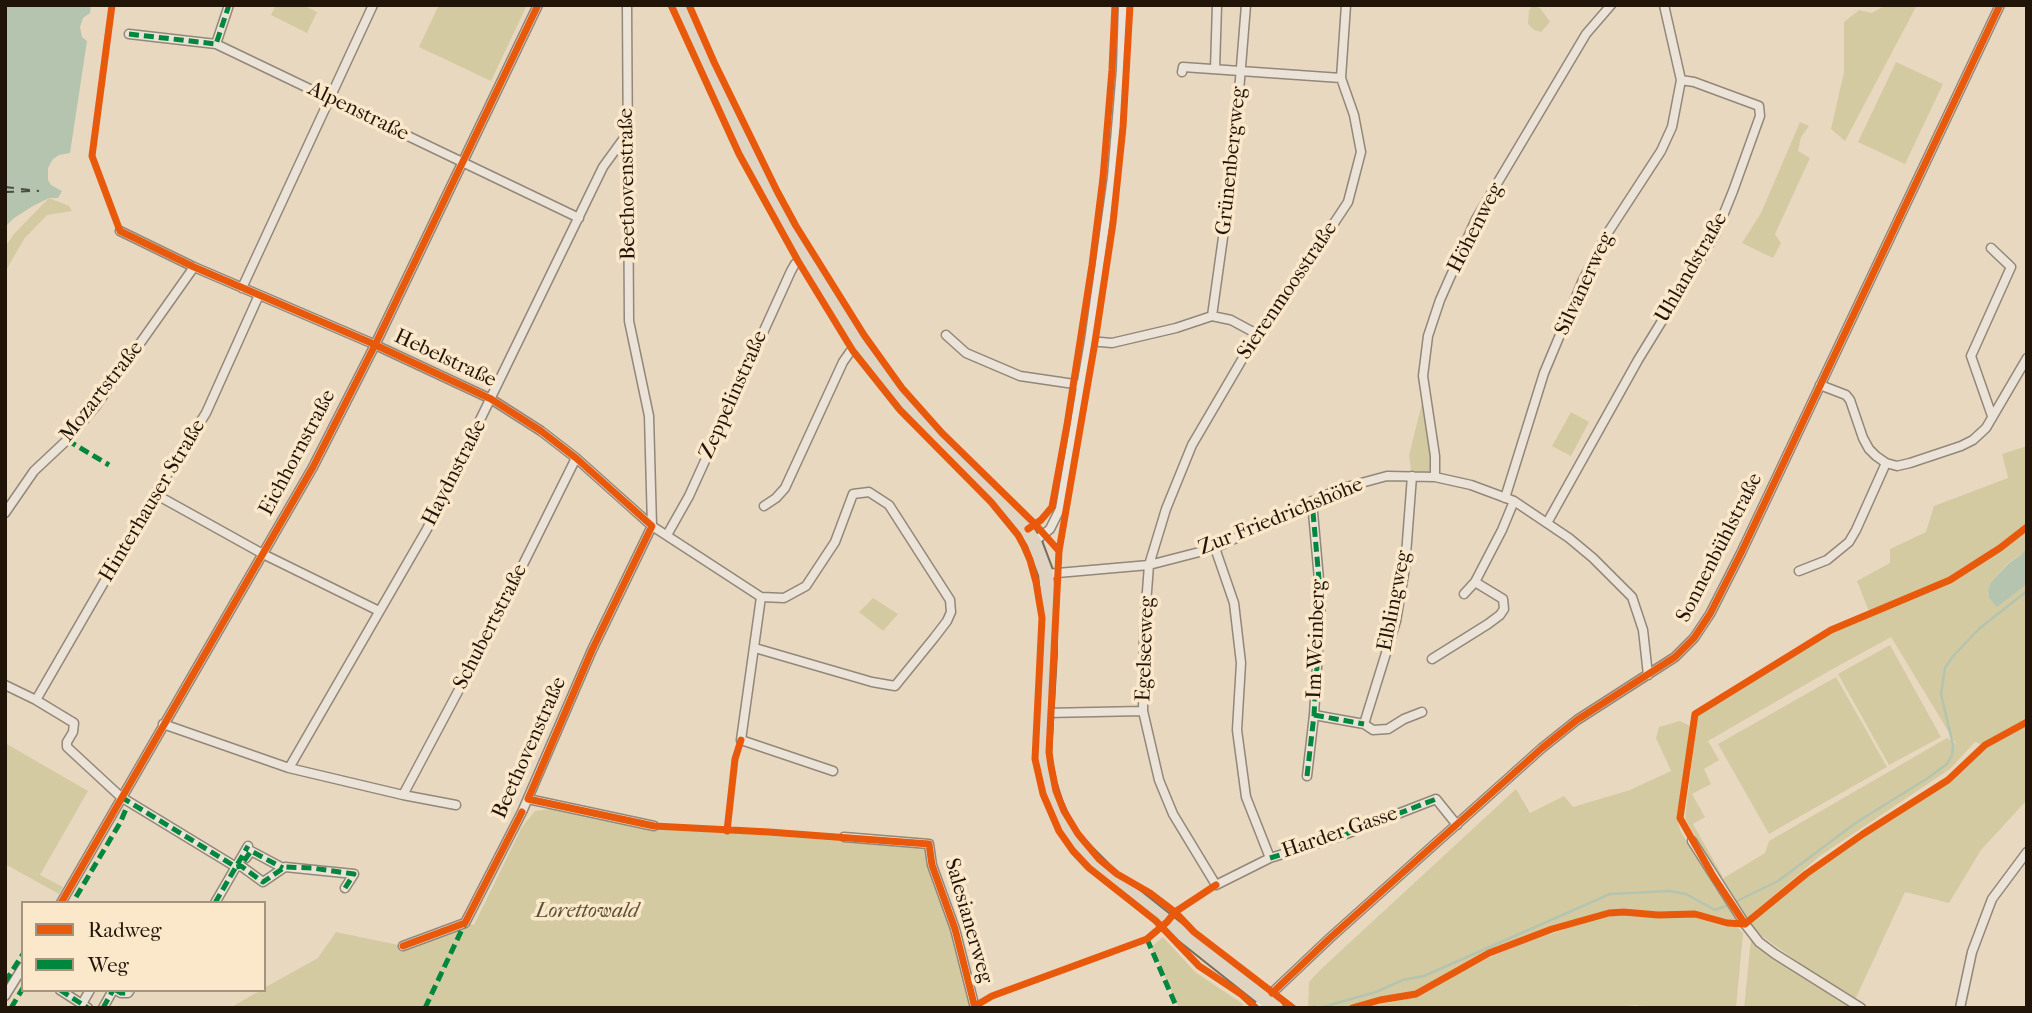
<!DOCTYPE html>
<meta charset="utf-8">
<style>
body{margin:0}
#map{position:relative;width:2032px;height:1013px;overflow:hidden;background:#e8d8c0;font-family:"IM FELL French Canon",serif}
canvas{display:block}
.frame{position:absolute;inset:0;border:7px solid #211408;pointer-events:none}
.legend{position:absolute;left:21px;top:901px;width:245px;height:91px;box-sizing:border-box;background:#fbe8cb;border:2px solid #a4937d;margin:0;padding:9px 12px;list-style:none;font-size:21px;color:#211408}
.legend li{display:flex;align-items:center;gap:14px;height:35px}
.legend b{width:35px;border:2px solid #a4937d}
</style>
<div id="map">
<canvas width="2032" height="1013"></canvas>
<div class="frame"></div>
<ul class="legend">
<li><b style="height:9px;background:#e8590c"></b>Radweg</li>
<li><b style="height:9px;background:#00873e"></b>Weg</li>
</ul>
</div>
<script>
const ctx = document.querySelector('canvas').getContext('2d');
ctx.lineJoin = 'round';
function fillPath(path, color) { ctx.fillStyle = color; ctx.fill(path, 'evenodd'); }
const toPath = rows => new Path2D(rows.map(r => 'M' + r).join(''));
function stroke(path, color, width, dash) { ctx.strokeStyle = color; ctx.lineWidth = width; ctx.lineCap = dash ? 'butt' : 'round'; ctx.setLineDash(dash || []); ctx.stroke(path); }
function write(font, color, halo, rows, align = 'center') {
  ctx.font = font + ' "IM FELL French Canon",serif'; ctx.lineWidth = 7; ctx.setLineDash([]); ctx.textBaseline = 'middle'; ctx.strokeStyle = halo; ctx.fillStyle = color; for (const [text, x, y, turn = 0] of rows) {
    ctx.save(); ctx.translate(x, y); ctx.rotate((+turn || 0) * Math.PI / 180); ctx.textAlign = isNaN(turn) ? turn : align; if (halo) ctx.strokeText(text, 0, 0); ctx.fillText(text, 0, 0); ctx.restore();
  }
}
fillPath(toPath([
 [276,5,303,5,317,12,307,33,271,15],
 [439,5,527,5,491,81,419,47],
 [1886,5,1917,5,1845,141,1831,129,1844,72,1844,22,1859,10,1872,13],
 [1532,6,1540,8,1550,22,1541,32,1534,30,1528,24,1529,11],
 [1896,62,1943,84,1905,164,1858,142],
 [1800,122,1809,126,1801,137,1798,151,1810,158,1775,234,1781,243,1773,258,1742,243,1761,213],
 [49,198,69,206,72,211,47,215,24,239,5,272,5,247,13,235],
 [1425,391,1434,476,1412,476,1409,455],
 [1571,412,1589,422,1571,456,1552,446],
 [2027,446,2027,547,2021,555,2008,563,1991,582,1988,590,1989,598,1997,606,2027,584,2027,800,1981,850,1949,903,1905,892,1854,1002,1745,924,1806,874,1863,834,1948,780,1984,745,1975,742,1950,769,1820,856,1746,919,1722,879,1765,853,1769,841,1947,738,1956,744,1891,637,1829,671,1708,741,1719,760,1704,769,1711,784,1692,794,1705,817,1693,824,1723,877,1718,878,1685,818,1698,713,1831,630,1870,614,1857,581,1890,563,1890,549,1926,532,1934,506,2008,478,2002,454],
 [873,598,898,614,883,631,859,612],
 [1890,645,1941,737,1889,765,1838,674],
 [1836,677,1887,767,1769,834,1718,744],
 [1680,721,1690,726,1677,818,1681,832,1719,893,1726,898,1737,917,1735,921,1727,920,1695,911,1658,912,1624,908,1609,910,1551,926,1487,950,1415,991,1379,997,1344,1008,1308,1008,1309,982,1319,971,1516,789,1530,813,1564,796,1573,807,1630,790,1671,771,1656,738,1659,727],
 [5,743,88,791,40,875,63,887,59,894,5,864],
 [549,809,654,826,863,839,929,844,975,1008,230,1008,261,990,264,990,264,988,318,958,336,932,403,946,465,923,474,925,522,827,535,811],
 [1624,915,1658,918,1694,917,1726,927,1737,927,1743,933,1736,1008,1662,1008,1635,1005,1613,1008,1362,1008,1417,997,1475,964,1523,943,1593,920,1610,916],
 [1163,937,1195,972,1243,1004,1242,1008,1179,1008,1151,947],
 [1751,939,1764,952,1836,996,1851,1008,1744,1008]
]), '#d4caa1');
fillPath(toPath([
 [5,5,91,5,90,13,83,18,80,27,82,37,87,41,70,153,59,155,53,159,48,168,48,180,51,185,62,191,58,198,49,198,33,206,14,218,5,227],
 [2027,547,2027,584,1997,607,1989,598,1988,590,1991,582,2009,563,2021,555]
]), '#b4c4af');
stroke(toPath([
 [1735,902,1778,881,1857,822,1928,778,1947,764,1952,755,1953,745,1941,694,1945,668,1953,656,1980,628,2027,591],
 [1314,1006,1316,1008],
 [1319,1008,1376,992,1403,980,1424,976,1610,894,1669,891,1686,894,1715,910,1729,905]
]), '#b4c4af', 2.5);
stroke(toPath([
 [5,187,39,191],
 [5,192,31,191]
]), '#4d4e40', 2, [9, 7]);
const street = toPath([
 [1346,5,1341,78,1354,115,1361,152,1348,202,1309,261,1257,334,1192,445,1166,509,1149,565,1144,631,1143,711,1159,780,1173,814,1216,885,1270,858,1338,837,1436,799,1457,825],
 [129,34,216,44,579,218],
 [216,44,229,5],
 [1215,69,1217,5],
 [1182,72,1183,67,1341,78],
 [120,231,194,267,369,342,491,399,541,431,576,458,652,526,761,597],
 [1991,248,2011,267,1971,356,1992,416],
 [242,288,373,5],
 [1212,316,1233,166,1246,5],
 [946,335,966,353,1020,376,1081,385],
 [1089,341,1112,343,1176,328,1212,316,1231,320,1257,334],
 [1820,385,1846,395,1850,400,1863,438,1869,449,1876,456,1886,463,1897,466,1910,463,1961,446,1973,440,1986,428,2027,358],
 [1435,477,1435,456,1423,376,1428,336,1440,300,1476,219,1586,34,1611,5],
 [155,494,263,554,379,611],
 [1505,498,1544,373,1583,280,1607,234,1661,151,1672,127,1681,80,1664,5],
 [764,506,776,498,785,488,843,362,850,352,860,347],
 [5,513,34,471,67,440,95,407,194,267],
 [1547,523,1638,360,1716,233,1733,191,1760,116,1759,106,1694,82,1681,80],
 [667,535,689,496,791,271,795,264,805,257],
 [1034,542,1050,529,1060,509,1089,341,1112,177,1121,69,1123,5],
 [1215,548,1234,603,1241,663,1237,730,1246,797,1270,858],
 [1799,571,1827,560,1849,542,1856,530,1886,463],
 [1046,574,1149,565,1215,548,1339,489,1387,476,1435,477,1471,485,1514,501,1569,538,1593,558,1632,597,1643,630,1648,675],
 [1464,594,1475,582,1502,530,1514,501],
 [761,597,741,740,833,771],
 [755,648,872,682,895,686,934,638,947,621,951,612,950,600,889,505,869,492,853,494,835,542,806,586,784,598,761,597],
 [1432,659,1488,624,1500,615,1504,609,1503,599,1475,582],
 [5,685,36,700,74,723,73,732,67,742,67,747,121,797,236,867,241,866,263,882,285,867,354,874,345,888],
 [36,700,155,494,206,413,259,295],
 [1046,713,1143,711],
 [1314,715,1364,724,1373,730,1388,729,1404,719,1422,712],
 [163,724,289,768,403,795,456,805],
 [1364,724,1396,621,1405,568,1412,476],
 [289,768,427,529,603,167,627,134],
 [1307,776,1314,715,1321,602,1312,501],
 [403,795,488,635,576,458],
 [528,799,654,826],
 [844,837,929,844,932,865,955,929,975,1008],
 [1692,841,1745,924,1759,942,1775,954,1861,1008],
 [246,858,251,851,283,868],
 [61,903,313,467,375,345,538,5],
 [215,903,248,846],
 [403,946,465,923,522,812,592,650,652,526,649,416,629,321,627,5],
 [60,990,88,1008],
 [116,990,121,993,128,993,130,990],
 [5,996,23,967],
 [82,1004,90,990],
 [103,1008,113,990],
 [1256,1008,1331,937,1542,748,1577,720,1675,657,1694,638,1710,614,1741,553,2000,5],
 [1960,1008,1972,952,1992,899,2027,852]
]);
const primary = toPath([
 [679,5,766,190,788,230,860,347,896,394,1022,524,1034,542,1046,574,1049,604,1049,653,1043,756,1048,782,1055,804,1065,826,1077,843,1112,878,1276,1008]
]);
stroke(street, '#928778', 11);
stroke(primary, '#766c5f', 18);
stroke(street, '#ebe3d7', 8);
stroke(primary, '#dfd3c2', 14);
stroke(toPath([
 [129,34,216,44,229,5],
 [67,440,109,465],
 [1314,715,1364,724],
 [1307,776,1314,715,1321,602,1312,501],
 [121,797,236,867,241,866,263,882,285,867,312,868,354,874,345,888],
 [1270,858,1338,837,1436,799],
 [244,861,251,851,283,868],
 [76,897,120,823,126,809,125,806],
 [215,903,248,846],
 [1147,939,1177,1008],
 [5,982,23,954],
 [60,990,88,1008],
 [116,990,121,993,128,993,130,990],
 [11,1008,23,988],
 [103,1008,113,990],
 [425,1008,465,923]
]), '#00873e', 5, [10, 5]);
stroke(toPath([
 [112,5,92,156,120,231,194,267,369,342,491,399,541,431,576,458,652,526,592,650,528,799,654,826,769,832,929,844,932,865,955,929,975,1008],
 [671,5,739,154,798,261,853,351,900,410,991,502,1018,535,1024,546,1030,560,1036,582,1042,618,1035,759,1043,794,1059,831,1073,851,1089,868,1156,921,1199,966,1241,994,1256,1008],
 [689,5,714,62,777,191,796,226,864,335,902,388,942,433,1035,524,1059,551],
 [1130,5,1123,127,1113,223,1095,342,1059,551,1049,752,1051,766,1056,791,1064,811,1078,834,1099,859,1117,874,1150,893,1175,912,1194,932,1293,1008],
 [1028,529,1041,520,1052,507,1067,425,1092,265,1103,178,1112,70,1115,5],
 [727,831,735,759,741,740],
 [61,903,313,467,375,345,538,5],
 [1745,924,1713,876,1680,818,1695,714,1831,630,1950,580,2000,548,2027,527],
 [403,946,465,923,522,812],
 [1272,993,1331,937,1542,748,1577,720,1675,657,1694,638,1710,614,1741,553,2000,5],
 [975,1006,992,996,1147,939,1167,922,1175,912,1216,885],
 [1352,1008,1380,1000,1416,994,1489,953,1552,929,1609,913,1624,912,1658,915,1695,914,1727,923,1745,924,1806,874,1863,834,1948,780,1985,745,2027,722]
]), '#e8590c', 7);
write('21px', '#211408', '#fbe8cb', [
 ["Alpenstraße",358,112,26],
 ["Grünenbergweg",1232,161,-84],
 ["Beethovenstraße",628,184,-91],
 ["Höhenweg",1476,228,-63],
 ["Uhlandstraße",1692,268,-60],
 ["Silvanerweg",1585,284,-65],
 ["Sierenmoosstraße",1288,291,-56],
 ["Hebelstraße",445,359,25],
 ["Mozartstraße",102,392,-52],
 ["Zeppelinstraße",734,395,-66],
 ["Eichhornstraße",298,453,-62],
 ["Haydnstraße",455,473,-63],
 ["Hinterhauser Straße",153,501,-59],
 ["Zur Friedrichshöhe",1281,517,-22],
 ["Sonnenbühlstraße",1720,548,-63],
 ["Elblingweg",1395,601,-79],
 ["Schubertstraße",491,627,-63],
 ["Im Weinberg",1317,639,-88],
 ["Egelseeweg",1146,649,-88],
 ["Beethovenstraße",530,748,-66],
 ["Harder Gasse",1340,833,-19],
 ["Salesianerweg",968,921,74]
]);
write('italic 21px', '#5a5034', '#fbe8cb', [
 ["Lorettowald",587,912]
]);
</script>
